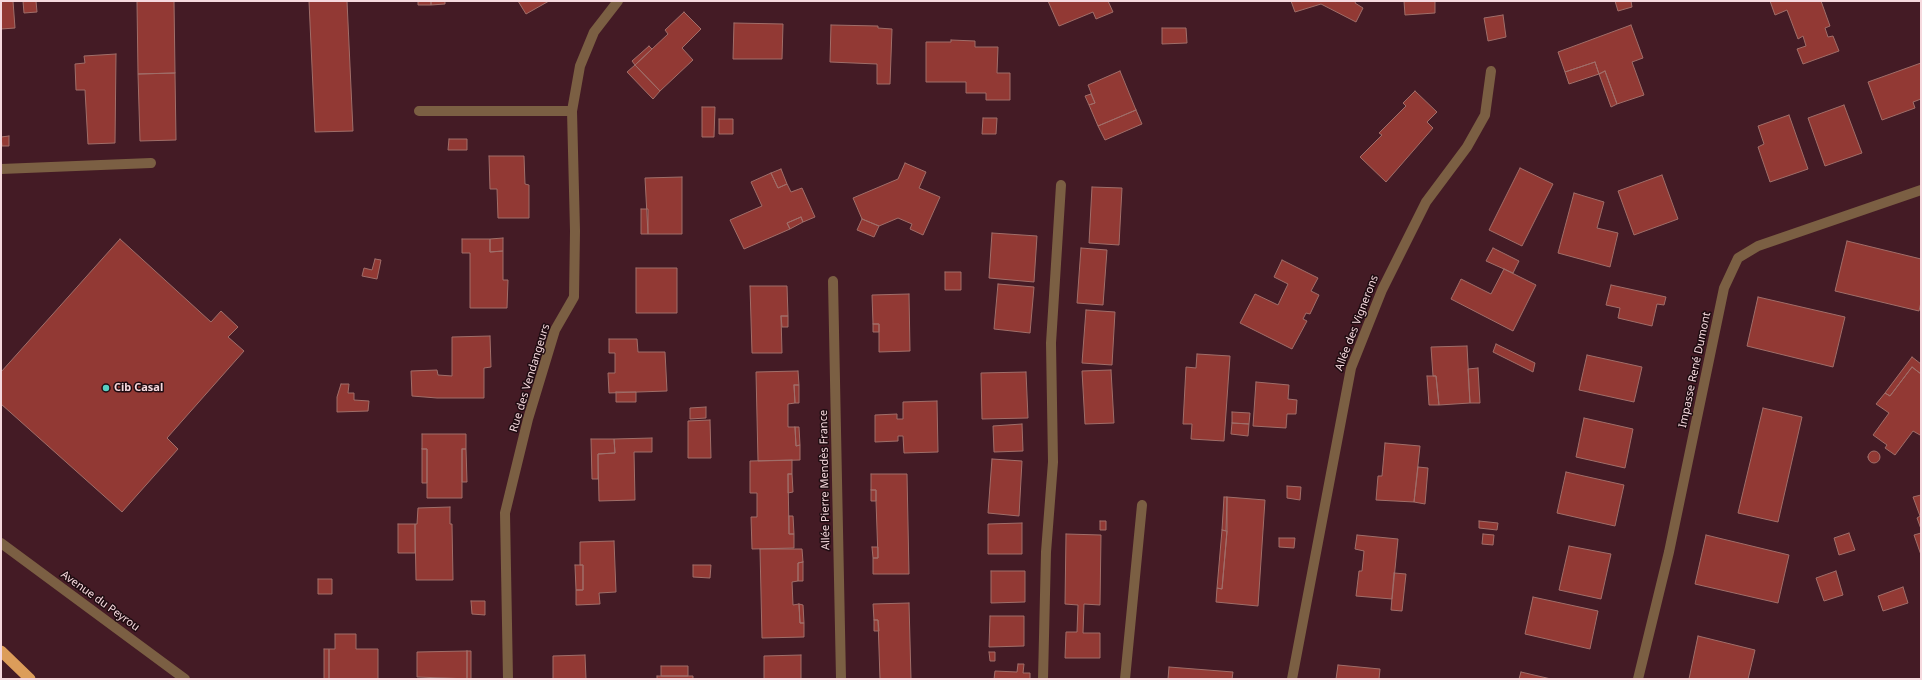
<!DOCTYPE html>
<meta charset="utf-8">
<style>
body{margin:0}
#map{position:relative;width:1922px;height:680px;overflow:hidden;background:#441b25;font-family:"Noto Sans",sans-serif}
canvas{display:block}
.frame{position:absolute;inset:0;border:2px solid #f6d9de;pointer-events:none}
</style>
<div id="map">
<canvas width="1922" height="680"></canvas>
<div class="frame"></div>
</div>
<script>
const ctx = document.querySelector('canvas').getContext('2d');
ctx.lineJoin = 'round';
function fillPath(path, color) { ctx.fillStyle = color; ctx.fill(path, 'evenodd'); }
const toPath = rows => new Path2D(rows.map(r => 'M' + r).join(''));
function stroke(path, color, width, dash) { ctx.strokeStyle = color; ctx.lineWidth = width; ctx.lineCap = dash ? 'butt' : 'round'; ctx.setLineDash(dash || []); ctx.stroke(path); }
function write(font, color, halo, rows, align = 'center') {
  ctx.font = font + ' "Noto Sans",sans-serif'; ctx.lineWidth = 3; ctx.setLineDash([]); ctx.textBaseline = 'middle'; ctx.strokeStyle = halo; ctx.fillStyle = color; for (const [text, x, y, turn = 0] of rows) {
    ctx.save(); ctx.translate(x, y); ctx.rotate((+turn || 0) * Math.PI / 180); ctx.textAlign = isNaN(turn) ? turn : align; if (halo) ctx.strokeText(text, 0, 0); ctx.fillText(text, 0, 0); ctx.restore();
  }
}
const building = toPath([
 [1,1,13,1,15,28,1,29,1,1],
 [23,1,36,1,37,12,24,13,23,1],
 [137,1,174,1,175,73,138,74,137,1],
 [309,1,347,1,353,131,315,132,309,1],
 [398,1,431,1,431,5,418,5,418,1,398,1],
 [431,1,445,1,445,4,431,5,431,1],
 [518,1,549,1,526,14,518,1],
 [1048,1,1108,1,1113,12,1096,19,1093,12,1059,26,1048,1],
 [1291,1,1356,1,1355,3,1363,8,1356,22,1321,4,1295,12,1291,1],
 [1404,1,1435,1,1435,13,1405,15,1404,1],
 [1615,1,1631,1,1632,7,1618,11,1615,1],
 [1770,1,1821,1,1830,26,1825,28,1828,37,1833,36,1839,51,1803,64,1797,49,1806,46,1803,36,1798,39,1787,10,1775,15,1770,1],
 [684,12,701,29,682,48,693,60,660,91,635,65,668,34,665,30,684,12],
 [1503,15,1506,37,1488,41,1484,18,1503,15],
 [734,23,783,24,782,59,733,59,734,23],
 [831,25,878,26,878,28,892,29,890,84,877,84,877,64,830,62,831,25],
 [1631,25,1643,58,1632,62,1644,95,1617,104,1605,71,1599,74,1595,62,1565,72,1558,52,1631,25],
 [1162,28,1186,28,1187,43,1162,44,1162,28],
 [951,40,975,41,975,47,998,47,997,73,1010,73,1010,100,986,100,986,93,966,93,966,82,926,82,926,42,951,42,951,40],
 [649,46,652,49,635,65,632,61,649,46],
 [116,54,115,143,88,144,85,90,76,90,75,64,85,63,84,56,116,54],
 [1595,62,1599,74,1569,84,1565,72,1595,62],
 [1921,63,1921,99,1913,102,1915,108,1882,120,1868,82,1921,63],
 [635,65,660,91,653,99,627,72,635,65],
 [1120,71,1136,110,1098,126,1089,105,1095,103,1088,85,1120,71],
 [1605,71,1617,104,1611,107,1599,74,1605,71],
 [175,73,176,140,140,141,138,74,175,73],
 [1415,91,1437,112,1427,122,1433,128,1386,182,1360,157,1382,135,1379,133,1406,106,1403,103,1415,91],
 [1091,94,1095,103,1089,105,1085,96,1091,94],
 [1844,105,1862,153,1825,166,1808,118,1844,105],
 [702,107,715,107,714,137,702,137,702,107],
 [1136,110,1142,124,1105,140,1098,126,1136,110],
 [1789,115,1808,169,1770,182,1758,147,1764,144,1758,126,1789,115],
 [983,118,997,118,996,134,982,134,983,118],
 [719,119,733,119,733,134,719,134,719,119],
 [9,136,9,146,2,146,1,137,9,136],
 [449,139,467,139,467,150,448,150,449,139],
 [489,156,524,156,525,184,529,185,529,218,498,218,497,189,490,189,489,156],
 [905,163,926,172,919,188,940,197,923,235,910,229,912,224,898,218,879,226,862,219,853,198,898,179,905,163],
 [1520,168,1553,184,1522,246,1489,230,1520,168],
 [781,169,787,184,778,188,771,173,781,169],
 [771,173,778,188,787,184,791,192,802,188,815,217,803,222,801,217,787,223,790,229,744,249,730,220,762,206,751,182,771,173],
 [1662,175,1678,219,1634,235,1618,191,1662,175],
 [682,177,682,234,648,234,645,178,682,177],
 [1092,187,1122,188,1119,245,1089,243,1092,187],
 [1574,193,1604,202,1597,228,1618,233,1610,267,1558,253,1574,193],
 [641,209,648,209,648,234,641,234,641,209],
 [801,217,803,222,790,229,787,223,801,217],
 [862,219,879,226,874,237,857,230,862,219],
 [992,233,1037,236,1034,282,989,278,992,233],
 [503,238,503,251,490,252,490,239,503,238],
 [120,239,211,322,221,311,238,327,228,337,244,351,167,438,178,449,122,512,1,404,1,372,120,239],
 [462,239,490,239,490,252,503,251,503,280,508,280,507,308,470,308,470,253,462,253,462,239],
 [1847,241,1921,259,1921,302,1919,311,1835,291,1847,241],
 [1081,248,1107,250,1103,305,1077,303,1081,248],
 [1493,248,1519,261,1513,273,1486,261,1493,248],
 [375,259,381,260,377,279,362,276,364,268,372,270,375,259],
 [1282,260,1318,278,1311,291,1319,295,1310,314,1306,313,1303,319,1307,321,1292,349,1240,323,1255,294,1278,305,1288,284,1274,277,1282,260],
 [636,268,677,268,677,313,636,313,636,268],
 [1504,269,1536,285,1513,331,1451,299,1461,279,1491,294,1504,269],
 [945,272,961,272,961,290,945,290,945,272],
 [998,284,1034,287,1030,333,994,329,998,284],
 [1611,285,1666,297,1664,305,1657,304,1652,326,1618,318,1620,308,1606,305,1611,285],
 [750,286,787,286,788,316,781,316,782,353,752,353,750,286],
 [909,294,910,351,879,352,879,324,873,324,872,295,909,294],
 [1758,297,1845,317,1833,367,1747,346,1758,297],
 [1086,310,1115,312,1112,365,1082,363,1086,310],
 [781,316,788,316,788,327,782,327,781,316],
 [873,324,879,324,879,332,873,332,873,324],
 [490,336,491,367,484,368,484,398,437,398,412,396,411,371,437,370,438,375,452,376,452,337,490,336],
 [609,339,637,339,638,352,665,352,667,391,609,393,608,373,615,373,615,353,609,353,609,339],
 [1496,344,1535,363,1533,372,1493,352,1496,344],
 [1467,346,1470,403,1439,405,1436,376,1433,376,1431,347,1467,346],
 [1197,354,1230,356,1224,441,1191,439,1192,424,1183,424,1186,367,1196,368,1197,354],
 [1587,355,1642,367,1634,402,1579,390,1587,355],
 [1912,357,1921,364,1921,374,1912,367,1890,396,1885,393,1912,357],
 [1912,367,1921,374,1921,433,1920,435,1913,431,1895,455,1885,448,1887,445,1873,435,1889,413,1876,404,1885,393,1890,396,1912,367],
 [1478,368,1480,403,1470,403,1468,369,1478,368],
 [1111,370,1114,423,1085,424,1082,371,1111,370],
 [798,371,799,385,794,385,795,403,788,404,788,427,795,427,796,446,800,445,800,460,758,461,756,372,798,371],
 [1026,372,1028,418,982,419,981,373,1026,372],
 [1427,376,1436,376,1439,405,1429,405,1427,376],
 [1256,382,1289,385,1288,399,1297,400,1296,414,1287,414,1286,428,1253,426,1256,382],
 [341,384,349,384,348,393,354,393,354,400,369,401,368,411,337,412,337,397,341,384],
 [794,385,799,385,799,403,795,403,794,385],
 [616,392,636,392,636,402,616,402,616,392],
 [937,401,938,452,904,453,903,436,898,436,898,441,875,442,875,415,897,414,897,419,903,419,903,402,937,401],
 [706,407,706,418,690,419,690,408,706,407],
 [1763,408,1802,417,1778,522,1738,513,1763,408],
 [1232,412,1250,413,1249,424,1232,423,1232,412],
 [1584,418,1633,429,1625,468,1576,457,1584,418],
 [710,420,711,458,688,458,688,421,710,420],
 [1232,423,1249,424,1248,436,1231,434,1232,423],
 [1022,424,1023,451,994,452,993,426,1022,424],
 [795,427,799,427,800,445,796,446,795,427],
 [422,434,466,434,466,449,462,449,462,498,427,498,427,449,422,449,422,434],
 [652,438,652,452,634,452,635,500,599,501,598,454,615,453,614,439,652,438],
 [591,439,614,439,615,453,598,454,598,479,592,479,591,439],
 [1385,443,1420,446,1414,502,1376,500,1378,476,1382,476,1385,443],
 [422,449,427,449,427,483,422,483,422,449],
 [462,449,466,449,467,482,462,482,462,449],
 '1868 457a6 6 0 1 1 12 0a6 6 0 1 1-12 0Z',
 [992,459,1022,461,1019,516,988,513,992,459],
 [792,460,792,474,788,474,789,534,794,534,794,548,752,549,751,517,757,517,757,493,750,493,750,461,792,460],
 [1418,467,1428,468,1425,504,1414,502,1418,467],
 [1566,472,1624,485,1615,526,1557,513,1566,472],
 [788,474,792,474,793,492,788,493,788,474],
 [871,474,907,474,909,574,873,574,873,558,878,558,876,501,876,490,871,490,871,474],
 [1287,486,1301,487,1300,500,1287,498,1287,486],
 [871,490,876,490,876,501,871,501,871,490],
 [1921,495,1921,529,1917,518,1920,516,1913,497,1921,495],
 [1224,497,1227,497,1226,531,1222,530,1224,497],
 [1227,497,1265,500,1258,606,1216,602,1217,588,1222,589,1227,531,1227,497],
 [450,507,450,524,452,524,453,580,416,580,415,524,417,524,418,508,450,507],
 [789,516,793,516,794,534,789,534,789,516],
 [1100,521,1106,521,1106,530,1100,530,1100,521],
 [1479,521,1498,523,1497,530,1479,528,1479,521],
 [1022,523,1022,554,988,554,988,524,1022,523],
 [398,524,415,524,415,553,398,553,398,524],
 [1222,530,1227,531,1222,589,1217,588,1222,530],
 [1849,533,1855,550,1839,555,1834,538,1849,533],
 [1921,533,1921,555,1914,535,1921,533],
 [1066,534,1101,535,1100,605,1084,604,1083,633,1100,633,1100,658,1065,658,1066,632,1077,632,1078,605,1065,604,1066,534],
 [1483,534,1494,535,1493,545,1482,544,1483,534],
 [1357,535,1398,539,1392,599,1356,596,1359,571,1362,571,1364,551,1355,549,1357,535],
 [1706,535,1789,555,1778,603,1695,584,1706,535],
 [1279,538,1295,538,1294,548,1279,547,1279,538],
 [614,541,616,592,599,593,600,604,576,605,576,590,583,590,583,565,580,565,580,542,614,541],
 [1569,546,1611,554,1601,599,1559,590,1569,546],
 [872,547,878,547,878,558,873,558,872,547],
 [760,549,802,549,803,562,798,563,798,581,792,582,793,605,799,604,800,623,804,623,804,637,762,638,760,549],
 [803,562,803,581,798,581,798,563,803,562],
 [575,565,583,565,583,590,576,590,575,565],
 [693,565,711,565,710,578,693,577,693,565],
 [991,571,1025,571,1025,602,991,603,991,571],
 [1836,571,1843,595,1824,601,1816,578,1836,571],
 [1394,573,1406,574,1402,611,1391,610,1394,573],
 [318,579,332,579,332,594,318,594,318,579],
 [1903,587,1908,603,1883,611,1878,596,1903,587],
 [1533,597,1598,611,1590,649,1525,634,1533,597],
 [471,601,485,601,485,615,472,614,471,601],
 [909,603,911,679,880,679,878,620,874,620,873,604,909,603],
 [799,604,803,605,804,623,800,623,799,604],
 [990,616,1024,616,1024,646,989,647,990,616],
 [874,620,878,620,879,631,874,631,874,620],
 [335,634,356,634,356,649,378,649,378,679,329,679,329,649,335,649,335,634],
 [1698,636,1755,650,1748,679,1689,679,1698,636],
 [324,649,329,649,329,679,324,679,324,649],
 [467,651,471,651,471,679,467,679,467,651],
 [467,651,467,679,471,679,417,677,417,652,467,651],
 [989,652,995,652,995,661,990,661,989,652],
 [585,655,586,679,553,679,553,656,585,655],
 [801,655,801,679,764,679,764,656,801,655],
 [1018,664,1024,664,1023,673,1030,673,1030,679,994,679,995,671,1017,672,1018,664],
 [1338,665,1380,669,1379,679,1336,679,1338,665],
 [661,666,688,666,688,676,661,676,661,666],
 [1169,667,1233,672,1232,679,1168,679,1169,667],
 [1521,672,1551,679,1519,679,1521,672],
 [657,676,693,676,693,679,657,679,657,676]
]);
fillPath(building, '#923934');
stroke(building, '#a06e69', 1);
stroke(toPath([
 [419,111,572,111],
 [1,169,151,163],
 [1043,679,1046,552,1053,462,1051,343,1061,185],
 [1125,679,1142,505],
 [1638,679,1669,552,1724,288,1738,258,1758,246,1921,190]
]), '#7b5f43', 10);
stroke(toPath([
 [833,281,841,679],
 [1,543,185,679],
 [508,679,505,513,528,419,555,330,574,297,575,231,572,111,580,66,594,32,618,1],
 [1292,679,1351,368,1382,290,1426,202,1467,147,1485,115,1491,71]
]), '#7b5f43', 10);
stroke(toPath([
 [1,651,30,679]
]), '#dc9d5a', 11);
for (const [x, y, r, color] of [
 [106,388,4,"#57cec2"]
]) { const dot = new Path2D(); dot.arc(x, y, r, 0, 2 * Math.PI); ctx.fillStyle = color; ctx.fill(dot); stroke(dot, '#1f0c11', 1.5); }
write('11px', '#f6d9de', '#1f0c11', [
 ["Allée des Vignerons",1357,323,-69],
 ["Impasse René Dumont",1695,370,-78],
 ["Rue des Vendangeurs",530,378,-73],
 ["Allée Pierre Mendès France",825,480,-91],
 ["Avenue du Peyrou",100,601,36]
]);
write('bold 11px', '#f6d9de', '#1f0c11', [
 ["Cib Casal",114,388]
], 'left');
</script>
